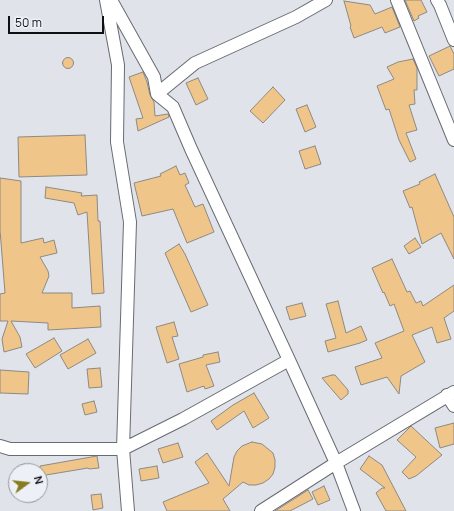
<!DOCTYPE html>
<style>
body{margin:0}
#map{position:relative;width:454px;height:511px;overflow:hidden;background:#e0e4ea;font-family:Manrope,sans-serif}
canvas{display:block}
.north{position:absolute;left:8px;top:463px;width:40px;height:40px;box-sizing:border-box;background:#edf1f7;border:1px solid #94979b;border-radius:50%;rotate:75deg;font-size:11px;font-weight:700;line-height:16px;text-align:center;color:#0e1012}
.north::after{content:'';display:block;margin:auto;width:14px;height:18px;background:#887c22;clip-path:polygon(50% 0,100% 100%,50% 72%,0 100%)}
.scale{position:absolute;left:8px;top:16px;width:96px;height:18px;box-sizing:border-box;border:2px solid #0e1012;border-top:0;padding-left:5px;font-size:12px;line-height:14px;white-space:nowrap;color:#0e1012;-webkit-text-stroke:3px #edf1f7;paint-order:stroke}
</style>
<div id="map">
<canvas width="454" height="511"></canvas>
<div class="north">N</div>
<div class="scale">50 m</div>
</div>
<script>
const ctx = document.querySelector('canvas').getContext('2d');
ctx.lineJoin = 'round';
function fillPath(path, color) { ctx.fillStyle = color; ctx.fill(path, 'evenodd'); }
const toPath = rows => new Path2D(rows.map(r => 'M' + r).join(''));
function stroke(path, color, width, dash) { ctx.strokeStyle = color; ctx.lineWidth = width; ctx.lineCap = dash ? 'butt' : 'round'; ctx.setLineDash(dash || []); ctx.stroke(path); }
const building = toPath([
 [405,0,421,0,427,12,418,16,419,18,414,21,405,0],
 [344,1,370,5,375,14,392,7,400,27,385,33,382,27,354,38,350,27,351,26,344,1],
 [450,46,454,54,454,69,439,76,429,56,450,46],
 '62.5 63a5.5 5.5 0 1 1 11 0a5.5 5.5 0 1 1-11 0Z',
 [413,59,417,68,417,90,414,90,415,104,409,105,417,130,406,133,416,159,410,162,399,140,389,109,386,110,377,86,394,79,387,67,398,62,413,59],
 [143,72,147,82,150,95,154,102,155,116,168,114,169,117,138,131,136,119,143,118,129,77,143,72],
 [198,78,208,99,196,105,186,83,198,78],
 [273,87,285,100,263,123,250,111,273,87],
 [307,105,316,127,305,132,296,109,307,105],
 [85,135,87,175,19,177,18,137,85,135],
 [315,146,321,164,305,169,299,151,315,146],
 [176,166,180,175,185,173,189,183,185,185,195,207,203,204,214,232,187,243,173,209,142,216,134,183,161,176,160,174,176,166],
 [435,174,454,217,454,259,441,233,422,244,412,207,410,208,403,191,420,184,419,182,435,174],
 [0,178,21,181,21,243,43,238,44,243,54,240,57,253,40,257,48,271,49,276,42,293,72,293,72,308,100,306,101,327,48,330,48,323,11,321,20,337,22,347,4,352,2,339,8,321,0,321,0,294,5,293,0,230,0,178],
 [46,187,82,193,81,196,97,195,98,221,100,221,104,293,92,294,87,212,78,215,74,203,45,198,46,187],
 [415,238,421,247,409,254,404,246,415,238],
 [179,244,185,254,208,305,191,312,165,253,179,244],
 [392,259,407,292,410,291,416,303,421,301,423,306,454,285,454,311,444,318,451,339,437,343,432,327,412,335,425,362,401,376,399,394,387,377,361,385,355,367,382,358,375,343,404,331,394,304,390,306,384,292,383,293,372,268,392,259],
 [338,301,346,333,361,326,367,340,360,343,328,352,325,341,336,338,326,304,338,301],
 [302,303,306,316,290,320,286,307,302,303],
 [174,322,178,336,172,337,179,359,167,363,156,327,174,322],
 [54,338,62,351,35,368,26,354,54,338],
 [88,339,96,353,68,369,60,355,88,339],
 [218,352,220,362,206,365,214,386,205,389,204,386,187,392,179,364,203,357,203,355,218,352],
 [100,368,102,387,89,388,87,369,100,368],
 [0,370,29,372,28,394,0,393,0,370],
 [332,375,335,375,348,390,348,394,341,400,322,378,332,375],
 [254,393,269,418,253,428,244,411,217,430,211,421,233,405,254,393],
 [94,401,97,412,85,415,82,404,94,401],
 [454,423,454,444,440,448,435,428,454,423],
 [411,426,442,455,416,476,409,479,402,472,416,457,397,440,411,426],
 [252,442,262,444,273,453,275,460,275,467,273,474,269,479,263,483,256,485,249,485,243,482,223,499,230,511,167,511,163,502,209,483,195,462,207,453,229,486,234,457,237,451,242,446,252,442],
 [178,443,183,457,163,463,158,449,178,443],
 [97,456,99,468,89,469,88,468,40,476,40,466,97,456],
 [369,456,382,465,406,511,386,511,376,493,382,488,385,488,360,469,369,456],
 [157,466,159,478,141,481,139,469,157,466],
 [324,486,330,500,318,505,312,492,324,486],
 [308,490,313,499,290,511,275,511,308,490],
 [101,494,103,508,93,510,91,495,101,494]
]);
fillPath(building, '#efc58a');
stroke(building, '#8d8983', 1);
const street = toPath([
 [106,0,118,65,117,142,130,222,123,449,128,511],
 [111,0,154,77,157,94,173,107,191,149,289,360,336,463,354,511],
 [397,0,454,140],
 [437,0,440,5,454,40],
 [157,94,195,63,296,17,326,0],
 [447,395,454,406],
 [0,446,10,449,123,449,183,419,289,360],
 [261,511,336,463,454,392]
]);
stroke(street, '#686b71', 14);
stroke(street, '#fff', 12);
</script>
